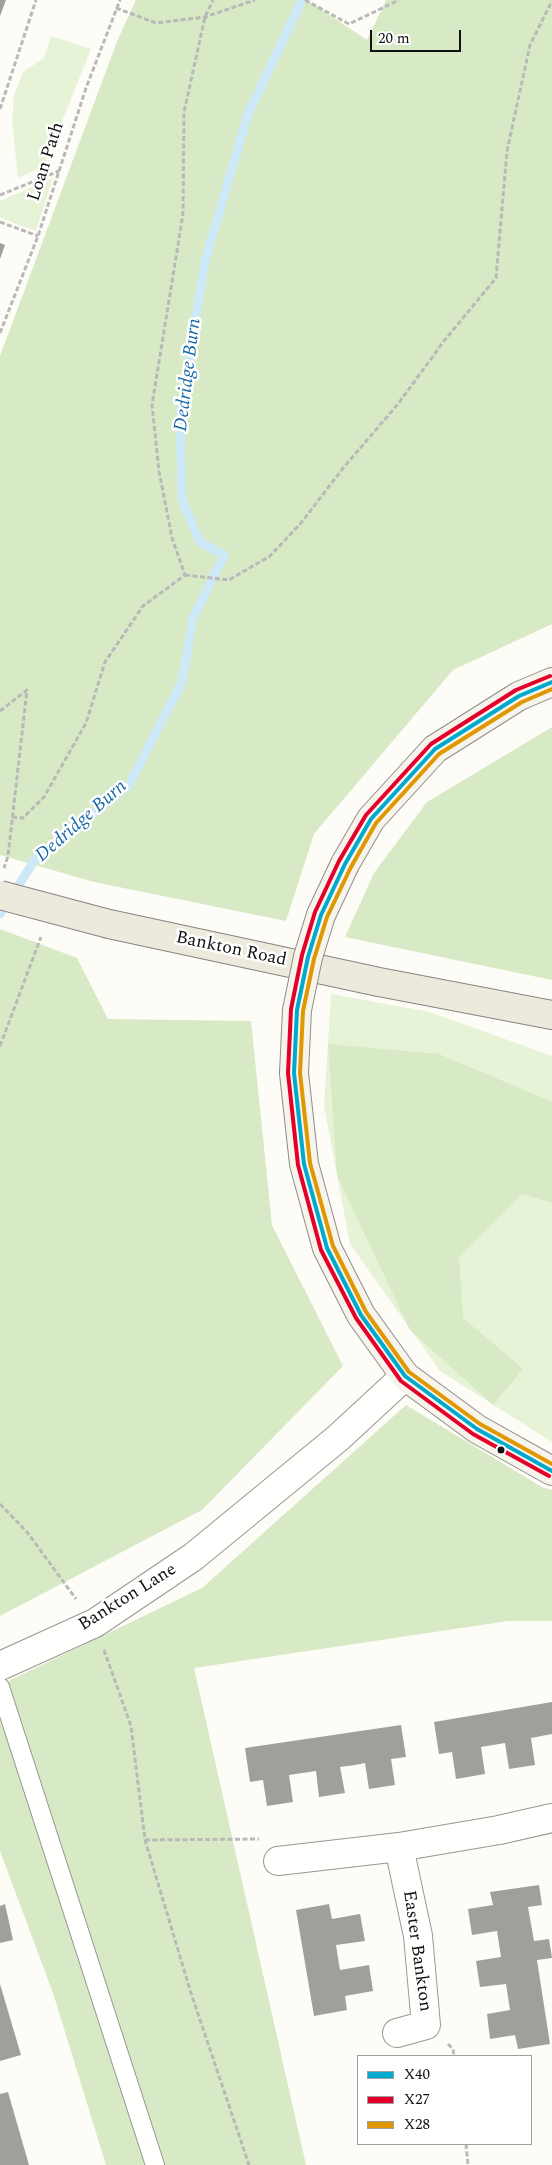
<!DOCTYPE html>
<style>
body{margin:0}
#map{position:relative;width:552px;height:2165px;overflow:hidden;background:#fdfcf7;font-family:Spectral,serif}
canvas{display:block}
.legend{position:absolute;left:357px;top:2055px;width:175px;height:90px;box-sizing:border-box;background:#fff;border:1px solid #a0a0a0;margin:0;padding:6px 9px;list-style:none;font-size:15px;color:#111}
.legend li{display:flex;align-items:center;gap:10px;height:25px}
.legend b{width:25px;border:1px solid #a0a0a0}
.scale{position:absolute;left:370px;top:30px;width:91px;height:22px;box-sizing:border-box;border:2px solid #111;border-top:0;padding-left:6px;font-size:15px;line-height:18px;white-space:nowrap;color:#111;-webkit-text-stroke:4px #fff;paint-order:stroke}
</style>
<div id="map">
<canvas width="552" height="2165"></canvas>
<ul class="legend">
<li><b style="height:6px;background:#00a9ce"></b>X40</li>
<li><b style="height:6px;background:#e4002b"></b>X27</li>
<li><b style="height:6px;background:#e09702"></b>X28</li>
</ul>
<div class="scale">20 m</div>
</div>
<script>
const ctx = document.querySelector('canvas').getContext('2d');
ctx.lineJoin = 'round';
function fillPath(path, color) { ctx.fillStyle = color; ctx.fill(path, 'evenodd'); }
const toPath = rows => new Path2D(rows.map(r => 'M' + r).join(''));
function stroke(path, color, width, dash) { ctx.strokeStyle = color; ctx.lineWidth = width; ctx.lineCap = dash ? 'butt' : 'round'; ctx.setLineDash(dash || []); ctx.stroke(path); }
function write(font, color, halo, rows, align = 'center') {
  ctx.font = font + ' Spectral,serif'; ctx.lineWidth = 5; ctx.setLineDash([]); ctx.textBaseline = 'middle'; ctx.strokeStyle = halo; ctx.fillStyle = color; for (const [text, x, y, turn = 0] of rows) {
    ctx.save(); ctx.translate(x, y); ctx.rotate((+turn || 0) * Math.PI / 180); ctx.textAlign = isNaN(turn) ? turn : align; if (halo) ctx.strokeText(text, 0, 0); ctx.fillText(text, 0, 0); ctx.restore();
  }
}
fillPath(toPath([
 [51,36,91,49,44,166,18,178,12,121,14,95,23,72,44,58],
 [53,178,36,231,0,218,0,201],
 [331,994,430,1012,552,1056,552,1442,440,1371,350,1244,324,1106]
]), '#e7f3d7');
fillPath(toPath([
 [136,0,307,0,367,40,386,0,552,0,552,624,453,670,314,834,286,921,94,882,0,855,0,356,118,39],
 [552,727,552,980,345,937,374,873,427,802],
 [0,929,77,958,108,1019,251,1021,272,1225,343,1366,202,1510,0,1616],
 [328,1044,439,1054,552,1102,552,1203,522,1194,459,1257,463,1318,523,1369,493,1405,410,1330,337,1176],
 [406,1405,542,1487,552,1490,552,1621,508,1621,194,1668,306,2165,106,2165,53,1993,0,1851,0,1685,202,1588]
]), '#d8eac5');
stroke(toPath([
 [0,914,36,858,129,785,182,682,193,618,224,555,200,542,182,500,180,415,205,261,248,114,302,0]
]), '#cde8f7', 9);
fillPath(toPath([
 [0,0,6,0,0,16],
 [0,243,5,245,0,259],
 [552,1702,552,1734,531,1738,535,1765,509,1769,505,1743,481,1747,485,1774,456,1779,452,1752,439,1754,434,1722],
 [401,1725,406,1757,391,1759,395,1785,369,1789,365,1763,355,1765,340,1767,345,1793,319,1797,316,1771,289,1775,293,1802,267,1806,263,1780,250,1782,245,1748],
 [539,1885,542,1905,528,1907,534,1941,549,1939,552,1958,537,1960,550,2044,518,2049,515,2035,490,2039,487,2014,510,2010,506,1984,480,1987,476,1961,501,1957,497,1931,472,1935,468,1909,493,1905,490,1892],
 [5,1904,13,1940,0,1943,0,1906],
 [329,1904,332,1919,360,1914,365,1941,336,1945,340,1970,369,1965,373,1991,345,1996,347,2010,314,2016,296,1910],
 [0,1984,21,2055,0,2061],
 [8,2092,29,2165,0,2165,0,2094]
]), '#a19f9c');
const lane = toPath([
 [0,1687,155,2165]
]);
const street = toPath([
 [0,1666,95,1623,193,1557,338,1438,405,1376],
 [278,1861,399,1847,499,1830,552,1818],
 [397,2033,426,2025,418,1936,399,1847]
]);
const secondary = toPath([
 [345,864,371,819,435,749,519,696,552,682],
 [294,1073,304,1164,327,1248,361,1315,405,1376,477,1429,552,1471]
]);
const primary = toPath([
 [109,924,379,982,552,1015]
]);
stroke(lane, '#979795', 20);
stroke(street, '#979795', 30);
stroke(secondary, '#8e8d8b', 30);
stroke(primary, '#858482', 30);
stroke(toPath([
 [305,0,349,24,399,0],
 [116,8,156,23,205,17,255,0],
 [0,109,36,0],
 [0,195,59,171],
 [0,222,38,236],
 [0,333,38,236,86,88,120,0],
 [185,575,229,580,270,556,301,523,344,467,398,404,444,341,496,278,507,151,530,45,552,1],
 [0,711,27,690,8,856,4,868],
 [12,817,23,818,44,797,86,723,105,662,143,606,185,575,172,538,159,471,152,405,183,214,184,112,205,17,213,0],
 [0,1046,41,937],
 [0,1504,27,1532,76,1599],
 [104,1650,131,1726,145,1840,191,1993,249,2165],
 [145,1840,259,1839],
 [448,2044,453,2049,454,2056],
 [466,2144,468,2165]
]), '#b9b9b8', 3, [5, 2.5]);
stroke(lane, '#fffffe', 18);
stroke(street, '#fffffe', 28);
stroke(secondary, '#f6f4eb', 28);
stroke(primary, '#ede9dc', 28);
const secondaryBridge = toPath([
 [294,1073,297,1010,308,957,321,915,345,864]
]);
const primaryBridge = toPath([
 [0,895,109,924]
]);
stroke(secondaryBridge, '#8e8d8b', 30, []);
stroke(primaryBridge, '#858482', 30, []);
stroke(secondaryBridge, '#f6f4eb', 28);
stroke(primaryBridge, '#ede9dc', 28);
stroke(toPath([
 [552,682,519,696,435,749,371,819,345,864,321,915,308,957,297,1010,294,1073,304,1164,327,1248,361,1315,405,1376,477,1429,552,1471]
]), '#00a9ce', 4);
stroke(toPath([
 [549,1476,473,1434,401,1381,356,1318,321,1250,298,1165,288,1073,291,1009,302,955,315,912,339,861,366,815,431,744,516,690,550,676]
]), '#e4002b', 4);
stroke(toPath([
 [552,689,522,702,439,754,376,823,351,867,327,917,314,959,303,1011,300,1073,310,1163,333,1246,366,1312,409,1372,480,1424,552,1464]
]), '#e09702', 4);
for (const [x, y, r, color] of [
 [501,1450,4.5,"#111"]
]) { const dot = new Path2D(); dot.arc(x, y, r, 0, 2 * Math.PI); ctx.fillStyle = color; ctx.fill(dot); stroke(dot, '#fff', 2); }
write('18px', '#111', '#fff', [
 ["Loan Path",47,162,-72],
 ["Bankton Road",231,950,12],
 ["Bankton Lane",128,1598,-32],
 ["Easter Bankton",416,1951,82]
]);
write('italic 19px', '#1768a6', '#fff', [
 ["Dedridge Burn",189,375,-83],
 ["Dedridge Burn",82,822,-41]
]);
</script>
